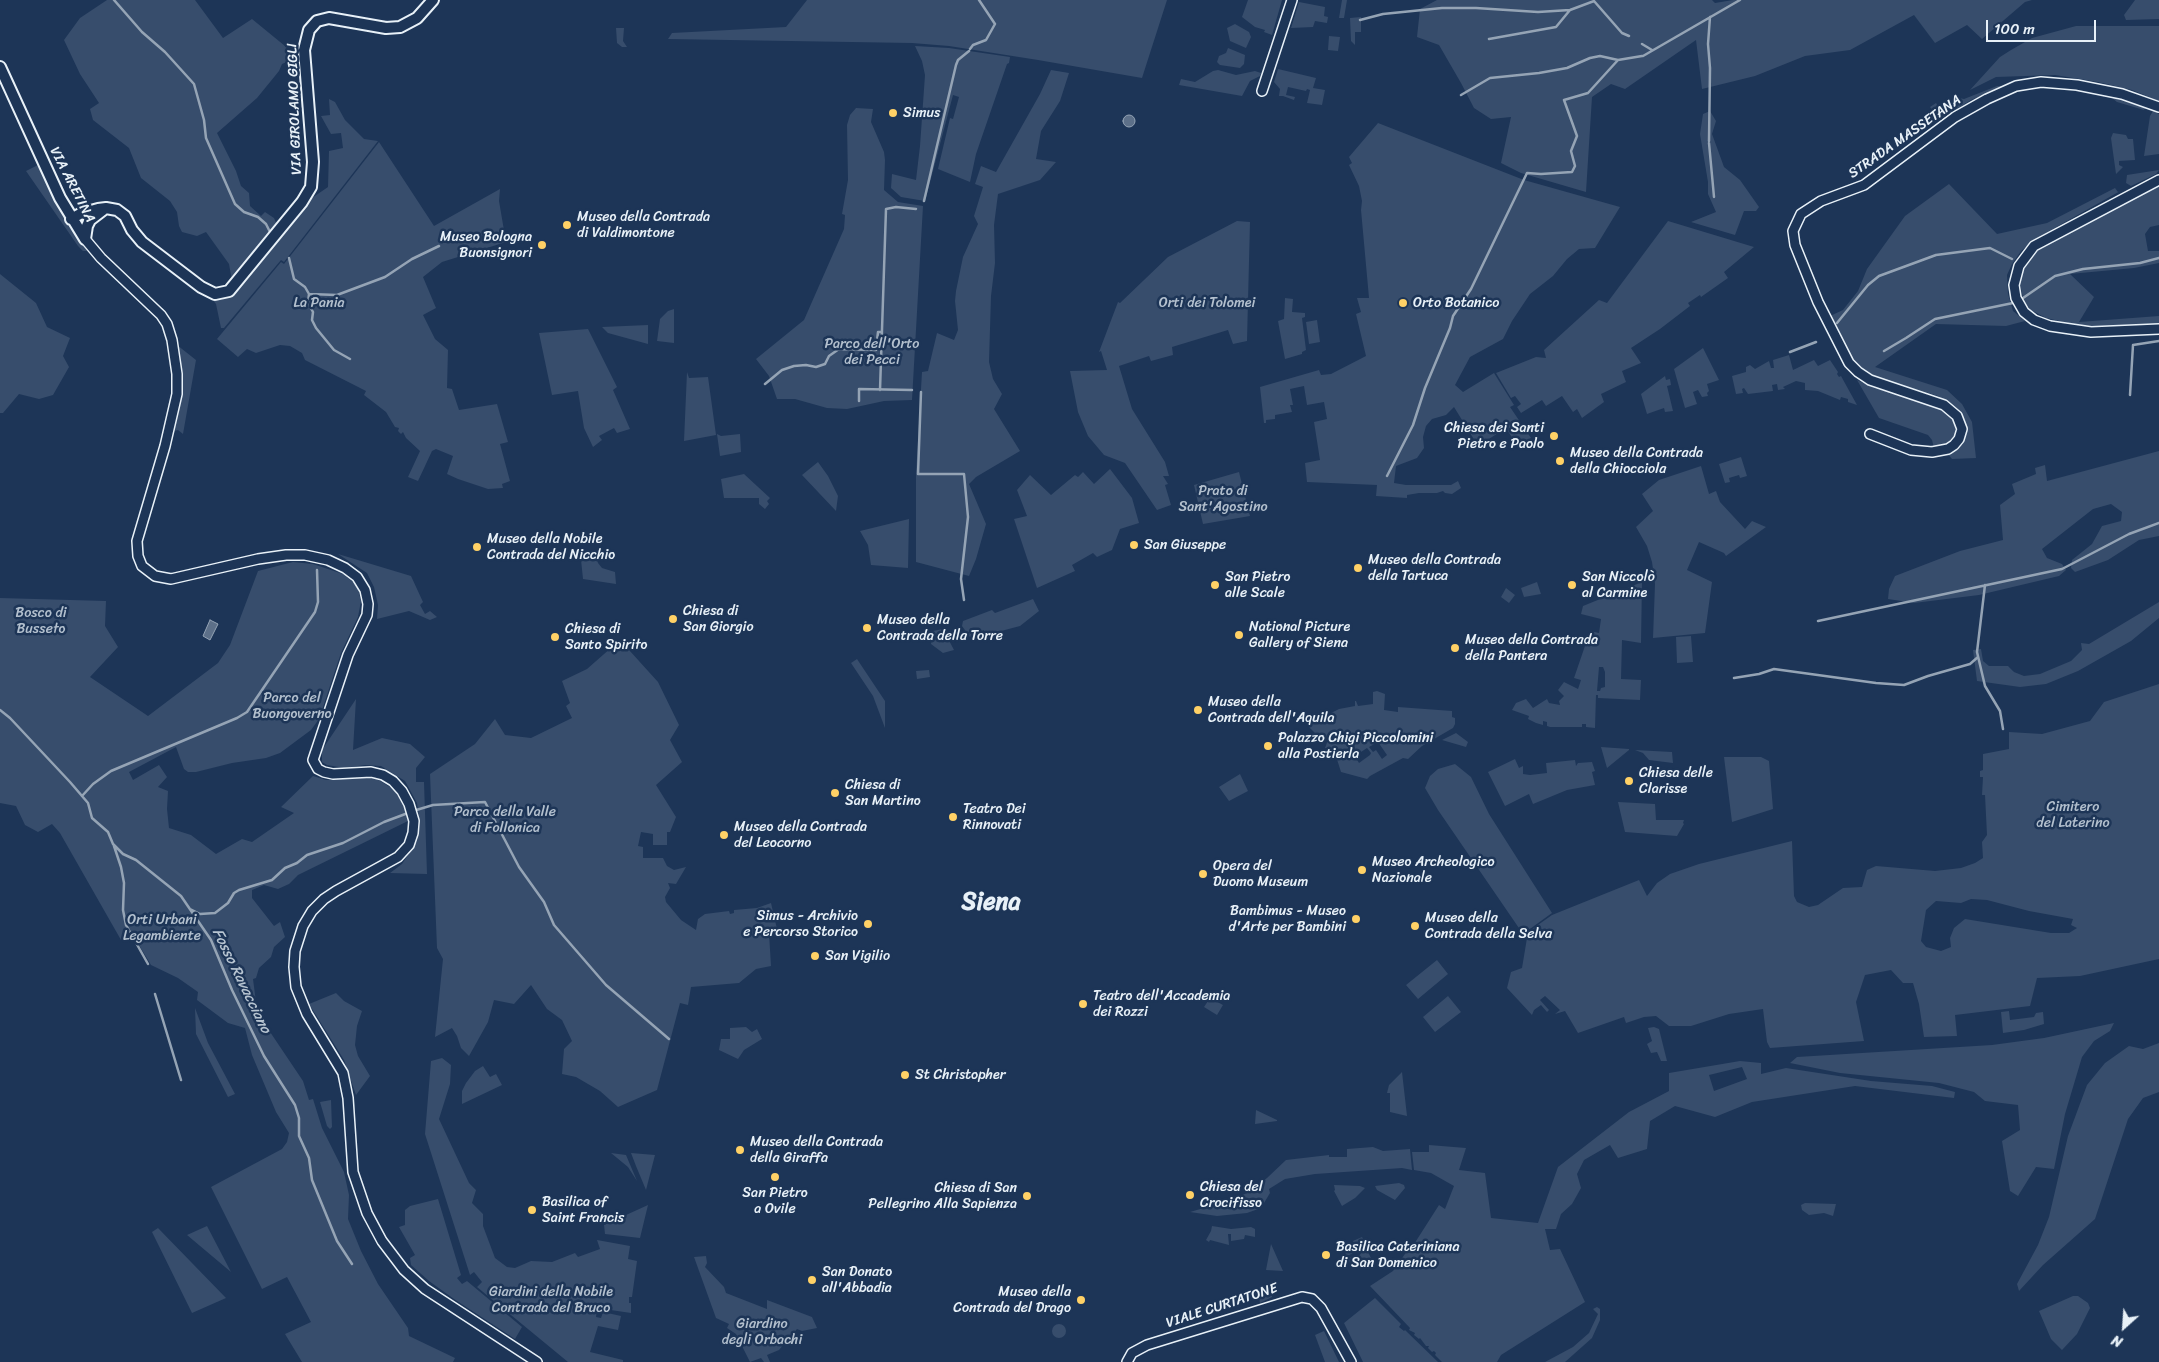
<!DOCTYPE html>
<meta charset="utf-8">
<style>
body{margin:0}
#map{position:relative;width:2159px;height:1362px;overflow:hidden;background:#1d3557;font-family:Sriracha,sans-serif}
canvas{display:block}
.north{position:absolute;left:2099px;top:1302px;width:50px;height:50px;-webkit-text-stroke:4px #1d3557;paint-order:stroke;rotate:206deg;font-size:14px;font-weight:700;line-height:20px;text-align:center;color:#e8f1f8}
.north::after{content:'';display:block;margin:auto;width:18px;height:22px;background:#e8f1f8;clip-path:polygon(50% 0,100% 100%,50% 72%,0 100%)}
.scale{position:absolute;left:1986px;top:20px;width:110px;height:22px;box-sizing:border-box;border:2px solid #e8f1f8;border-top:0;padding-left:6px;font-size:15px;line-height:18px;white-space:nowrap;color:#e8f1f8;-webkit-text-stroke:4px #1d3557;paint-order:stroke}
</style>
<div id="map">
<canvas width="2159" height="1362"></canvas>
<div class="north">N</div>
<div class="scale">100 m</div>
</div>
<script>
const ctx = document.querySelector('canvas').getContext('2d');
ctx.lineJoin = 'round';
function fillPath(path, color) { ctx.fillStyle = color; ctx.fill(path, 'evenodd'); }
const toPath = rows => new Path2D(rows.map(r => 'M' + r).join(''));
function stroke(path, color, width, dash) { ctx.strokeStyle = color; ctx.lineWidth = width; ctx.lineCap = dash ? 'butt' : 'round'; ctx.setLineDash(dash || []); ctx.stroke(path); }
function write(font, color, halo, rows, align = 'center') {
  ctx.font = font + ' Sriracha,sans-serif'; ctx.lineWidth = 5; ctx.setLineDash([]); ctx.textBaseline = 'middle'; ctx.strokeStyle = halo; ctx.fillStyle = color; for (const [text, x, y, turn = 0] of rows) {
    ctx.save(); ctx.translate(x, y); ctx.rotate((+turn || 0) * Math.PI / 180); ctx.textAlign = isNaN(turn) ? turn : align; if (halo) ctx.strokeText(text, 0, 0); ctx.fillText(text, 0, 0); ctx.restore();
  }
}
fillPath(toPath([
 [107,0,195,0,223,38,252,19,296,55,289,61,282,64,279,71,257,98,217,133,236,171,241,186,249,193,250,206,261,216,265,212,274,218,277,225,232,281,229,264,206,232,197,236,182,232,179,226,177,212,170,201,141,178,129,148,93,120,90,109,99,103,80,74,64,40,80,18],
 [807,0,1167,0,1142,78,1038,60,949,46,912,43,668,39,672,33,786,27],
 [1248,0,1282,0,1272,35,1264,32,1265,30,1255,27,1242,17],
 [1342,0,1347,0,1344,18,1339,18],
 [1437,0,1712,0,1715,3,1733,0,2032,0,2025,2,1982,39,1967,25,1935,43,1914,15,1850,50,1805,56,1755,76,1702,89,1696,40,1625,89,1611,84,1592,97,1586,192,1521,173,1501,163,1511,117,1491,119,1474,108,1461,83,1439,45,1417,37,1420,9],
 [2135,0,2159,0,2159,19,2126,20,2124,15],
 [1299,2,1325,7,1324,16,1328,17,1327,23,1315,21,1313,27,1291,28],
 [1361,17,1361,32,1355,32,1355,45,1351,41,1350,18],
 [1235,24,1249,32,1251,37,1246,48,1230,41,1227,28],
 [2076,26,2159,26,2159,101,2132,90,2098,82,2055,75,1996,77,1970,90,2000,57,2011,50,2032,38],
 [616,28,624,28,623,41,627,47,622,47,617,43],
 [1329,36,1340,37,1338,51,1328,50],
 [915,46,949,48,1010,57,1009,63,1007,64,976,154,970,182,938,169,950,118,953,119,959,97,953,95,925,201,901,197,891,188,892,174,916,180,920,146,925,75,922,61],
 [1228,48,1245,55,1244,64,1240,68,1220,65,1217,62,1219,56,1226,53],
 [1278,69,1316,78,1313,88,1325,90,1322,105,1307,103,1310,90,1307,89,1306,91,1288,87,1286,95,1295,97,1294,100,1283,96,1279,96,1280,89,1274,82],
 [1051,70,1069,73,1060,101,1041,131,1036,159,1056,162,1040,180,998,194,994,225,995,263,991,296,989,362,993,379,1002,394,994,409,1020,451,976,477,969,484,986,524,976,559,969,576,916,562,916,474,922,372,928,371,937,333,954,340,958,330,955,301,956,291,963,257,978,224,974,216,983,187,975,184,981,166,996,172,1040,94],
 [1218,70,1236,75,1255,71,1261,73,1260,76,1250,81,1242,96,1179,85,1181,79,1195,82,1213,71],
 [1997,86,2002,86,1971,100,1940,119,1930,107,1936,103,1943,114,1961,102,1959,98,1964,99],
 [2111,97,2145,108,2144,110,2117,102],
 [329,99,335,102,345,120,364,139,378,141,284,262,281,260,224,328,221,328,216,304,212,299,221,300,232,295,309,200,328,187,329,151,343,148,341,133,331,134,321,116,330,115],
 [856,108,873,109,871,122,884,152,885,160,884,190,898,202,923,206,912,400,884,401,847,409,827,408,795,399,777,399,769,376,756,359,804,320,844,229,845,215,842,214,848,180,847,125,850,115],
 [1710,111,1716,121,1712,134,1724,167,1740,180,1759,207,1756,211,1744,211,1735,235,1691,222,1716,212,1708,194,1708,182,1700,134,1703,114],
 [2153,111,2159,114,2159,154,2144,156,2150,116],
 [1378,123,1524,180,1620,207,1595,248,1579,249,1567,259,1553,276,1530,294,1512,321,1503,339,1470,357,1455,385,1463,392,1494,373,1514,405,1510,407,1531,438,1518,447,1506,428,1478,446,1454,407,1446,415,1432,419,1426,426,1423,437,1424,448,1417,458,1396,466,1394,483,1406,485,1451,485,1458,481,1461,488,1452,494,1445,493,1443,491,1437,493,1419,493,1407,495,1407,498,1376,496,1377,485,1307,482,1305,463,1320,460,1314,422,1327,419,1324,402,1307,405,1304,386,1290,389,1293,405,1290,405,1292,412,1275,415,1275,419,1266,420,1266,423,1264,423,1260,387,1319,370,1321,375,1331,374,1366,356,1356,314,1361,312,1357,298,1369,298,1361,210,1362,201,1359,186,1349,165,1352,163,1349,157],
 [2113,133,2126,135,2128,139,2133,139,2135,160,2119,161,2119,165,2123,167,2116,174,2111,138],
 [379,142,434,226,500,189,499,201,506,242,442,262,423,277,436,308,423,315,435,339,448,350,447,388,452,389,459,410,497,404,508,442,500,444,510,481,502,484,503,488,488,489,458,479,447,474,453,456,436,449,432,451,418,481,408,477,420,451,406,438,403,432,401,434,398,431,399,428,395,427,386,412,364,395,366,391,305,360,302,353,290,346,280,345,256,353,247,349,238,357,217,339,281,262,284,264],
 [38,165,65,219,87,251,83,251,78,246,26,171],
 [2159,170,2156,174,2131,186,2126,183,2127,175],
 [1949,184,1997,234,2047,223,2115,188,2118,192,2122,190,2035,239,2021,251,2012,264,2007,275,2008,294,2013,311,2025,321,2006,326,1936,324,1875,367,1947,390,1962,404,1972,422,1976,458,1952,459,1947,453,1963,444,1967,431,1965,420,1957,409,1938,396,1873,376,1861,370,1854,363,1846,350,1830,316,1843,310,1858,291,1867,269,1905,216],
 [2159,186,2159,225,2150,227,2145,234,2148,251,2159,251,2159,263,2134,268,2070,274,2094,297,2079,322,2159,316,2159,324,2112,327,2077,325,2046,318,2031,310,2024,302,2019,280,2022,268,2029,257,2041,246],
 [1237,221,1250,222,1247,341,1233,344,1228,330,1172,347,1173,355,1151,361,1149,356,1119,366,1132,409,1165,462,1169,476,1163,476,1168,484,1165,485,1171,505,1157,510,1125,463,1104,455,1088,436,1078,412,1070,371,1107,370,1101,351,1099,352,1118,302,1120,303,1168,257],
 [1668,221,1754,247,1724,272,1728,278,1701,297,1700,295,1688,303,1690,306,1660,329,1631,348,1641,363,1622,371,1626,382,1601,394,1604,402,1582,418,1577,409,1573,412,1562,396,1546,406,1542,400,1521,413,1517,407,1521,404,1515,396,1511,398,1496,373,1536,357,1546,358,1544,350,1599,300,1607,303],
 [0,274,36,303,47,327,70,338,63,356,69,367,53,395,39,399,19,394,3,413,0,413],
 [1285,298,1293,299,1292,312,1305,313,1305,317,1302,318,1306,350,1302,352,1302,354,1285,359,1278,321,1284,319],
 [674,309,674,343,657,341,660,319,668,311],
 [1317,320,1320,342,1309,344,1306,322],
 [648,325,648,344,608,333,602,327],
 [588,329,617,387,613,390,630,429,617,433,614,428,599,436,602,440,593,447,584,428,578,391,552,395,539,333],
 [177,345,196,360,183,434,178,430,174,431,180,401,181,386],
 [1703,348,1719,380,1707,384,1709,391,1707,393,1708,396,1702,397,1698,390,1693,392,1697,404,1685,408,1674,369],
 [1789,355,1793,370,1814,360,1818,366,1830,360,1838,372,1837,374,1839,377,1841,376,1857,405,1848,402,1848,399,1841,397,1840,400,1818,391,1805,390,1805,383,1796,381,1783,387,1785,389,1778,390,1777,384,1772,385,1773,391,1748,394,1744,388,1742,389,1743,393,1736,394,1732,376,1746,372,1746,367,1750,365,1755,369,1769,361,1771,368,1774,368,1773,360],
 [687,372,689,378,708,377,716,435,684,441],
 [1665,376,1666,380,1670,379,1671,385,1667,386,1673,411,1665,412,1664,408,1647,414,1641,394],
 [1857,380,1874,388,1930,403,1945,410,1956,424,1954,438,1945,445,1934,448,1932,440,1928,435,1879,418],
 [717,434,721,436,740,434,741,452,720,456],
 [2159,451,2159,536,2139,540,2108,560,2075,572,2071,568,2072,560,2092,544,2102,526,2121,521,2122,512,2111,504,2093,509,2042,549,2047,558,2062,564,2066,570,2059,576,1979,595,1914,603,1888,599,1889,589,1895,576,1960,551,2003,540,2000,505,2015,494,2012,484,2036,474,2035,468,2045,465,2047,481],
 [1741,457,1747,476,1740,478,1739,475,1729,478,1730,482,1725,483,1719,464],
 [818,462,828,476,838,496,836,511,802,475],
 [1701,466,1709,494,1716,491,1720,502,1745,529,1752,521,1766,527,1726,556,1724,553,1699,542,1687,570,1712,582,1705,633,1653,638,1655,584,1652,562,1647,546,1636,527,1653,511,1642,494,1659,480],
 [1110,469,1132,498,1139,523,1120,529,1112,550,1097,557,1093,553,1072,565,1075,571,1037,588,1014,519,1027,516,1017,490,1030,475,1051,495,1075,475,1078,477,1083,472,1094,484],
 [1239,472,1250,516,1203,524,1194,485],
 [744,474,770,498,767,501,769,504,765,509,759,504,759,498,724,498,721,479],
 [909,519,908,568,871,565,868,545,860,531],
 [580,550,595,553,598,563,602,568,615,572,616,584,583,579],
 [338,554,411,576,423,602,420,605,425,614,430,611,437,617,430,620,409,611,377,619,378,605,374,587,367,573],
 [293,562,313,564,343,574,353,582,358,589,361,601,358,617,341,653,319,719,311,730,280,753,266,758,232,763,196,772,188,772,184,769,176,747,129,772,133,780,159,765,167,777,158,787,168,791,167,809,169,828,191,835,216,854,242,839,252,842,294,813,281,807,313,776,326,780,362,777,377,779,393,789,404,804,408,821,298,875,289,884,278,889,264,885,252,890,252,898,274,926,280,922,285,937,274,947,271,957,259,968,256,978,253,979,257,1010,260,1017,303,1081,309,1100,313,1099,322,1128,344,1172,349,1195,348,1219,361,1251,378,1284,408,1328,409,1336,455,1358,453,1362,302,1362,285,1334,311,1322,287,1277,262,1289,211,1187,282,1149,287,1142,289,1133,276,1112,252,1055,245,1028,228,1023,197,1000,198,992,178,978,151,965,133,935,121,940,60,833,52,824,38,832,25,825,16,806,0,803,0,598,106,601,105,626,118,647,90,677,148,716,218,663,230,645,258,571],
 [1537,582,1541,594,1524,597,1521,588],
 [1642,582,1641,643,1622,640,1621,679,1641,680,1640,700,1598,698,1598,695,1596,695,1595,728,1586,727,1586,724,1582,724,1582,727,1550,727,1547,726,1547,722,1543,721,1543,725,1536,723,1528,719,1529,716,1512,710,1516,703,1526,699,1533,708,1547,699,1549,703,1560,705,1559,701,1564,696,1558,690,1564,682,1578,689,1581,680,1574,678,1586,643,1588,644,1590,631,1599,633,1601,619,1581,614,1583,606],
 [1599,667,1603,667,1605,672,1605,687,1601,688,1600,691,1597,691],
 [1506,588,1515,595,1509,603,1501,597],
 [1033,599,1039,611,1020,626,986,635,984,630,970,637,962,626,963,621,992,610,995,613],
 [2159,602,2159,618,2131,641,2078,671,2046,684,2020,687,1977,681,1973,650,1981,649,1983,661,1989,666,2008,666,2014,672,2024,676,2040,674,2071,661,2082,650,2081,643,2089,644],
 [943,629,954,650,943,653,931,644,933,631],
 [1691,636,1693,662,1677,663,1676,637],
 [620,640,658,682,679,725,670,740,682,762,656,785,676,817,670,832,667,832,667,845,653,845,653,834,641,832,638,846,643,847,643,858,663,858,667,866,674,870,686,867,676,884,668,883,670,888,665,897,666,902,681,920,696,930,698,919,705,914,729,911,730,914,734,913,734,910,757,908,771,903,777,929,755,933,756,935,769,933,771,966,756,969,739,983,691,987,688,1005,680,1003,657,1090,618,1107,600,1091,576,1077,562,1074,564,1049,572,1041,562,1020,547,1009,531,985,514,1004,494,1000,488,1022,469,1056,461,1048,457,1036,452,1028,435,1037,443,959,437,948,430,774,475,744,495,719,505,735,531,738,572,718,566,706,570,703,562,681,587,669],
 [857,659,885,701,885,728,873,696,851,663],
 [929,670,930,677,917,679,916,671],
 [2159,684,2159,959,2080,976,2037,978,2030,1006,1955,1015,1957,1036,1924,1037,1919,1004,1913,983,1903,983,1891,970,1865,975,1856,1002,1864,1041,1770,1048,1767,1042,1763,1009,1729,1014,1691,1026,1669,1026,1656,1016,1644,1017,1626,1023,1624,1017,1578,1033,1565,1011,1555,1014,1560,1010,1545,996,1540,1000,1549,1010,1547,1012,1541,1005,1534,1010,1532,1015,1507,988,1511,972,1522,968,1528,932,1552,915,1639,880,1647,896,1657,883,1670,874,1699,864,1792,841,1794,896,1797,902,1809,907,1818,905,1843,888,1862,887,1867,870,1876,866,1935,871,1961,868,1975,863,1983,858,1982,842,1987,835,1985,795,1982,795,1983,777,1980,777,1980,771,1983,770,1983,754,2009,749,2009,732,2042,734,2090,721,2104,702],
 [1971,899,1987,900,2029,911,2073,919,2071,925,2077,928,2069,933,2051,933,1965,919,1954,928,1950,938,1951,947,1941,951,1926,947,1921,941,1926,910,1936,901,1961,903],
 [1377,691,1385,694,1384,710,1398,712,1398,707,1452,711,1452,717,1455,718,1455,724,1453,728,1422,746,1408,759,1403,758,1370,776,1367,779,1341,772,1334,750,1325,748,1328,740,1320,735,1318,736,1308,726,1312,720,1325,713,1327,715,1339,709,1355,706,1355,701,1356,701,1358,706,1373,704,1373,692],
 [1378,742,1387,755,1382,759,1376,750,1373,752,1369,747],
 [1367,748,1371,753,1370,755,1359,763,1355,756],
 [356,699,353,750,382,738,410,744,425,757,416,768,416,782,424,782,427,874,390,873,402,864,417,841,420,824,417,803,405,781,381,766,365,765,344,768,327,765,322,762,322,750],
 [1456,733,1468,742,1466,747,1442,740],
 [1601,747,1629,749,1629,750,1607,768],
 [1635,750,1672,752,1673,763,1649,760,1643,753],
 [1724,757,1761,757,1769,761,1773,809,1732,822],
 [1515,759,1519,768,1523,766,1523,774,1530,775,1547,773,1546,763,1575,760,1576,766,1578,763,1592,762,1595,771,1592,772,1595,785,1567,790,1533,804,1529,794,1505,806,1488,772],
 [1455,764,1471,777,1489,814,1552,913,1523,934,1438,810,1425,788,1430,776,1438,769],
 [1240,774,1248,791,1229,801,1219,787],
 [1618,802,1655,804,1656,820,1684,820,1683,823,1684,824,1677,836,1625,832],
 [1437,960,1448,974,1418,999,1406,985],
 [336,993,344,1001,362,1011,357,1026,355,1045,358,1056,370,1076,356,1095,344,1060,309,1004],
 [1448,996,1461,1012,1435,1032,1423,1017],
 [1210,998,1223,1005,1217,1015,1204,1007],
 [195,1008,208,1043,235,1094,228,1097,196,1034],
 [2009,1011,2010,1020,2034,1017,2036,1013,2043,1012,2044,1024,2024,1030,2003,1033,2001,1012],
 [2114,1023,2110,1031,2094,1041,2082,1057,2065,1114,2054,1169,2036,1167,2018,1196,2010,1191,2002,1141,2020,1130,2018,1105,1985,1101,1974,1092,1939,1083,1840,1073,1790,1063,1797,1057,1992,1045,2044,1038],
 [746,1027,752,1032,757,1029,762,1039,744,1050,738,1059,719,1050,721,1039,730,1039,730,1028],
 [1654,1027,1659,1029,1667,1061,1661,1061,1657,1052,1651,1053,1647,1044,1652,1041,1648,1028],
 [2159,1043,2159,1092,2143,1098,2128,1119,2095,1219,2043,1265,2019,1291,2017,1284,2038,1245,2049,1217,2068,1136,2087,1085,2105,1063,2129,1046,2143,1049],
 [442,1058,451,1065,450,1084,439,1119,469,1183,476,1190,472,1203,483,1214,483,1226,495,1258,507,1267,515,1268,531,1261,552,1262,575,1253,578,1257,600,1249,597,1240,630,1246,628,1259,637,1261,632,1297,629,1297,629,1303,631,1303,631,1313,597,1308,596,1317,601,1318,603,1312,621,1316,618,1330,598,1326,590,1352,623,1360,623,1362,568,1362,477,1287,482,1282,474,1272,470,1275,425,1134,431,1061],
 [1740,1061,1761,1063,1761,1074,1786,1068,1871,1081,1932,1086,1955,1092,1954,1098,1855,1086,1752,1102,1715,1117,1675,1106,1650,1121,1647,1149,1618,1158,1610,1145,1584,1160,1577,1174,1581,1188,1572,1204,1561,1214,1556,1229,1545,1229,1550,1250,1560,1249,1585,1302,1501,1355,1497,1362,1442,1362,1435,1355,1436,1353,1434,1351,1432,1352,1428,1348,1429,1346,1426,1346,1420,1338,1419,1339,1414,1335,1415,1333,1409,1330,1410,1328,1370,1286,1393,1271,1407,1251,1409,1252,1439,1205,1445,1209,1454,1186,1431,1173,1414,1170,1412,1152,1429,1152,1429,1145,1466,1148,1459,1170,1485,1173,1491,1218,1538,1223,1558,1167,1629,1112,1669,1091,1669,1073],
 [1742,1067,1747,1079,1714,1091,1709,1075],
 [483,1066,490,1077,496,1074,502,1085,462,1104,462,1091,466,1083,475,1071],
 [1402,1072,1407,1116,1390,1112,1390,1093,1387,1093,1389,1085],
 [331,1100,332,1127,330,1129,327,1126,320,1102],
 [1256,1110,1277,1120,1277,1121,1255,1124],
 [1373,1147,1383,1151,1410,1149,1412,1170,1402,1168,1315,1174,1285,1179,1269,1189,1270,1193,1261,1208,1247,1213,1217,1216,1190,1212,1231,1200,1247,1193,1267,1178,1286,1160,1329,1155,1329,1157,1347,1157,1347,1149],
 [611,1153,626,1155,637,1181,628,1167],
 [631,1153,655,1155,646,1190,636,1166],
 [1399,1183,1404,1185,1405,1188,1395,1200,1377,1190,1375,1186],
 [1334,1185,1360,1186,1365,1188,1355,1198,1342,1206,1334,1191,1335,1190],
 [438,1199,461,1275,457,1278,462,1284,467,1281,522,1327,515,1339,454,1299,429,1281,411,1265,410,1258,415,1255,399,1227,405,1225,405,1210,410,1206],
 [1805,1203,1836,1204,1833,1216,1824,1213,1809,1215,1802,1210,1801,1205],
 [648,1205,640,1238,605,1234,604,1225],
 [207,1226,231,1272,187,1235],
 [1212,1226,1231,1229,1251,1227,1255,1229,1255,1237,1245,1235,1244,1239,1231,1241,1231,1234,1228,1234,1229,1245,1210,1240,1209,1242,1206,1240,1211,1231],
 [158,1228,226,1298,192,1313,152,1232],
 [1362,1237,1367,1247,1361,1250,1357,1249,1353,1241],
 [1351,1242,1355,1249,1353,1253,1347,1256,1342,1246],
 [1271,1244,1283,1271,1266,1270],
 [1367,1250,1372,1260,1363,1264,1359,1256,1362,1252],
 [706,1256,707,1263,705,1267,724,1287,726,1293,767,1309,767,1300,812,1317,817,1328,802,1331,797,1329,779,1350,767,1355,770,1362,764,1362,761,1358,750,1362,736,1334,727,1328,729,1324,716,1318,694,1257],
 [1353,1256,1358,1257,1361,1264,1352,1268,1348,1258],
 [1257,1288,1269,1289,1273,1292,1272,1297,1260,1303],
 [2073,1296,2078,1296,2088,1303,2090,1308,2077,1334,2062,1350,2051,1339,2039,1311],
 [1375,1298,1401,1324,1399,1327,1404,1331,1405,1330,1438,1362,1363,1362,1344,1323],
 [1597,1307,1600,1309,1600,1320,1592,1338,1565,1362,1545,1362,1573,1347,1589,1333,1598,1314,1593,1309],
 '1052 1331a7 7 0 1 1 14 0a7 7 0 1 1-14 0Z',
 [1324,1331,1339,1362,1325,1362,1315,1335]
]), '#374d6c');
const water = toPath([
 '1123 121a6 6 0 1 1 12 0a6 6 0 1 1-12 0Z',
 [210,620,218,624,210,640,203,636,210,620]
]);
fillPath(water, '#5d7089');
stroke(water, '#95a4b5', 1);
stroke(toPath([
 [114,0,142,32,165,52,194,84,204,120,206,138,235,204,244,212,258,217,266,224,270,232],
 [1360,20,1383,14,1442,8,1476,8,1538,12,1570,10,1594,1,1622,33,1629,36],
 [1489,39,1556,27,1570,10],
 [1642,44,1652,50],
 [970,49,973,45,986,40,995,24,979,0],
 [1643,56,1740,0],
 [1461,95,1490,78,1539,73,1567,68,1590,58,1600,56,1618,60,1642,56],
 [1709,141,1710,68,1708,44,1710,17],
 [1709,143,1714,197],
 [924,201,956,65,958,60,969,51],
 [289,258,294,279,305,287,309,294,337,295,385,277,412,259,439,246],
 [309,294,308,303,313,312,312,320,316,328,334,350,350,359],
 [2023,298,2055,276,2083,269,2140,263,2159,258],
 [1837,323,1868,285,1879,276,1936,255,1990,248,2012,259],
 [1884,351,1906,338,1935,319,2013,303],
 [1790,352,1816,342],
 [765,384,782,370,794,366,806,365,816,367,825,364,829,356,839,349,876,350,878,332,882,332],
 [880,390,886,209,896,207,916,209],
 [921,392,918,474,964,474,968,517,961,579,964,600],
 [2130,395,2133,345,2159,341],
 [859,401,859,389,912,390],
 [1387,476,1413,425,1425,388,1450,328,1453,316,1471,289,1527,173,1541,174,1572,172,1575,166,1571,151,1577,136,1564,100,1588,93,1618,60],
 [1985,585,1977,652,1985,686,2000,711,2003,729],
 [1818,621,2062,569,2129,534,2159,523],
 [1734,678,1759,674,1774,669,1876,683,1904,685,1928,676,1970,664,1978,657],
 [0,710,10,718,70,782,88,803,92,818,108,832,113,844,123,854,136,860,181,896,211,940,232,990,264,1056,295,1105,299,1118,299,1136,309,1158,312,1180,337,1241,352,1264],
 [82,796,93,784,111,771,237,718,247,712,315,612,318,602,317,570],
 [413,811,433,805,485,802,519,867,544,902,554,925,606,985,669,1039],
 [114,846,121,867,124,883,123,910,126,925,148,964],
 [190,909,200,914,215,913,228,903,234,893,239,890,272,880,285,868,297,863,307,855,343,843,384,822,408,813],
 [155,994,181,1080]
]), '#95a4b5', 2.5);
const tertiary = toPath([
 [1262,91,1292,0],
 [2159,180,2034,246,2019,266,2014,285,2016,298,2024,312,2034,320,2050,326,2091,332,2159,329],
 [85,239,101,258,161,315,167,324,172,340,177,374,177,394,165,446,137,541,138,556,142,566,155,576,171,579,258,559,286,555,305,555,328,560,345,568,357,577,365,590,368,604,367,615,348,655,313,760,318,769,324,772,333,774,371,772,383,775,393,781,402,791,409,804,414,821,413,833,409,845,398,857,336,891,324,899,312,911,303,926,295,951,294,967,296,987,307,1014,343,1073,348,1098,353,1172,367,1213,382,1241,404,1270,425,1289,537,1362],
 [1870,434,1911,450,1932,452,1948,449,1954,445,1959,439,1962,429,1957,416,1944,405,1870,380,1858,372,1849,363,1818,302,1795,245,1793,231,1801,214,1821,201,1864,185,1955,117,1987,99,2016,86,2041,82,2077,85,2122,94,2159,107],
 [1127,1362,1132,1353,1147,1345,1302,1297,1312,1299,1321,1308,1351,1362]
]);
const secondary = toPath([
 [0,67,60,198,85,239],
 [71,219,80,214,98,209,106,208,117,210,125,216,132,230,142,242,201,287,215,294,229,291,302,202,311,187,313,162,304,50,309,30,317,21,329,18,386,28,400,27,417,18,433,0],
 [85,239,87,226,90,220,103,210]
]);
stroke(tertiary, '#e8f1f8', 12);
stroke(secondary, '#e8f1f8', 14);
stroke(tertiary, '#1d3557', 9);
stroke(secondary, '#1d3557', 10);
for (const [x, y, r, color] of [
 [893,113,5,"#ffd166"],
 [567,225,5,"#ffd166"],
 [542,245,5,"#ffd166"],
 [1403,303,5,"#ffd166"],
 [1554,436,5,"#ffd166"],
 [1560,461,5,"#ffd166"],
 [1134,545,5,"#ffd166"],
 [477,547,5,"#ffd166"],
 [1358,568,5,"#ffd166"],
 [1215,585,5,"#ffd166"],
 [1572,585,5,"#ffd166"],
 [673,619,5,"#ffd166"],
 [867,628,5,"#ffd166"],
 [1239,635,5,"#ffd166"],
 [555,637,5,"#ffd166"],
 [1455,648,5,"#ffd166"],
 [1198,710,5,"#ffd166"],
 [1268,746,5,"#ffd166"],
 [1629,781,5,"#ffd166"],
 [835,793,5,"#ffd166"],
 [953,817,5,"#ffd166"],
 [724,835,5,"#ffd166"],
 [1362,870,5,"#ffd166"],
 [1203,874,5,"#ffd166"],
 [1356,919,5,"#ffd166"],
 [868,924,5,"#ffd166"],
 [1415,926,5,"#ffd166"],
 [815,956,5,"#ffd166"],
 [1083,1004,5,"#ffd166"],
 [905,1075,5,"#ffd166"],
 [740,1150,5,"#ffd166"],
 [775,1177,5,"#ffd166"],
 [1190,1195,5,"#ffd166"],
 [1027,1196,5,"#ffd166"],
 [532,1210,5,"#ffd166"],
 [1326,1255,5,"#ffd166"],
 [812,1280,5,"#ffd166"],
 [1081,1300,5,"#ffd166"]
]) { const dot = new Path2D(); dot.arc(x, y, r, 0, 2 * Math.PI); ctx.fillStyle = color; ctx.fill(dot); stroke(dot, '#1d3557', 2); }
write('14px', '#e8f1f8', '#1d3557', [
 ["VIA GIROLAMO GIGLI",295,109,-92],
 ["STRADA MASSETANA",1905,137,-35],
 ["VIA ARETINA",72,185,63],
 ["VIALE CURTATONE",1222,1306,-18]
]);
write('14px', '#e8f1f8', '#1d3557', [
 ["Simus",903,113],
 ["Museo della Contrada",577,217],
 ["di Valdimontone",577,233],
 ["Museo Bologna",532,237,"right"],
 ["Buonsignori",532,253,"right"],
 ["Orto Botanico",1413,303],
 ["Chiesa dei Santi",1544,428,"right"],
 ["Pietro e Paolo",1544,444,"right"],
 ["Museo della Contrada",1570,453],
 ["della Chiocciola",1570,469],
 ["Museo della Nobile",487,539],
 ["Contrada del Nicchio",487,555],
 ["San Giuseppe",1144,545],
 ["Museo della Contrada",1368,560],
 ["della Tartuca",1368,576],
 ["San Pietro",1225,577],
 ["alle Scale",1225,593],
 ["San Niccolò",1582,577],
 ["al Carmine",1582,593],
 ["Chiesa di",683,611],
 ["San Giorgio",683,627],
 ["Museo della",877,620],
 ["Contrada della Torre",877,636],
 ["National Picture",1249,627],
 ["Gallery of Siena",1249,643],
 ["Chiesa di",565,629],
 ["Santo Spirito",565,645],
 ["Museo della Contrada",1465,640],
 ["della Pantera",1465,656],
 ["Museo della",1208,702],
 ["Contrada dell'Aquila",1208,718],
 ["Palazzo Chigi Piccolomini",1278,738],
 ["alla Postierla",1278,754],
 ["Chiesa delle",1639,773],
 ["Clarisse",1639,789],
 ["Chiesa di",845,785],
 ["San Martino",845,801],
 ["Teatro Dei",963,809],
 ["Rinnovati",963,825],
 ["Museo della Contrada",734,827],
 ["del Leocorno",734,843],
 ["Museo Archeologico",1372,862],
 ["Nazionale",1372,878],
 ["Opera del",1213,866],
 ["Duomo Museum",1213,882],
 ["Bambimus - Museo",1346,911,"right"],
 ["d'Arte per Bambini",1346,927,"right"],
 ["Simus - Archivio",858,916,"right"],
 ["e Percorso Storico",858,932,"right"],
 ["Museo della",1425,918],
 ["Contrada della Selva",1425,934],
 ["San Vigilio",825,956],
 ["Teatro dell'Accademia",1093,996],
 ["dei Rozzi",1093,1012],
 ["St Christopher",915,1075],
 ["Museo della Contrada",750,1142],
 ["della Giraffa",750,1158],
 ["Chiesa del",1200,1187],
 ["Crocifisso",1200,1203],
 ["Chiesa di San",1017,1188,"right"],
 ["Pellegrino Alla Sapienza",1017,1204,"right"],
 ["San Pietro",775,1193,"center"],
 ["a Ovile",775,1209,"center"],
 ["Basilica of",542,1202],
 ["Saint Francis",542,1218],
 ["Basilica Cateriniana",1336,1247],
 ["di San Domenico",1336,1263],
 ["San Donato",822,1272],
 ["all'Abbadia",822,1288],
 ["Museo della",1071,1292,"right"],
 ["Contrada del Drago",1071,1308,"right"]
], 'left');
write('14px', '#b3c0ce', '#1d3557', [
 ["La Pania",319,303],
 ["Orti dei Tolomei",1207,303],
 ["Parco dell'Orto",872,344],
 ["dei Pecci",872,360],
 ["Prato di",1223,491],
 ["Sant'Agostino",1223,507],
 ["Bosco di",41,613],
 ["Busseto",41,629],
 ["Parco del",292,698],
 ["Buongoverno",292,714],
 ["Cimitero",2073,807],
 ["del Laterino",2073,823],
 ["Parco della Valle",505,812],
 ["di Follonica",505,828],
 ["Orti Urbani",162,920],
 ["Legambiente",162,936],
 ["Giardini della Nobile",551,1292],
 ["Contrada del Bruco",551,1308],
 ["Giardino",762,1324],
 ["degli Orbachi",762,1340]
]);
write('italic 15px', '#b7c4d1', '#1d3557', [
 ["Fosso Ravacciano",241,981,64]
]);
write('bold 24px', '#e8f1f8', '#1d3557', [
 ["Siena",991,903]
]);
</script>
